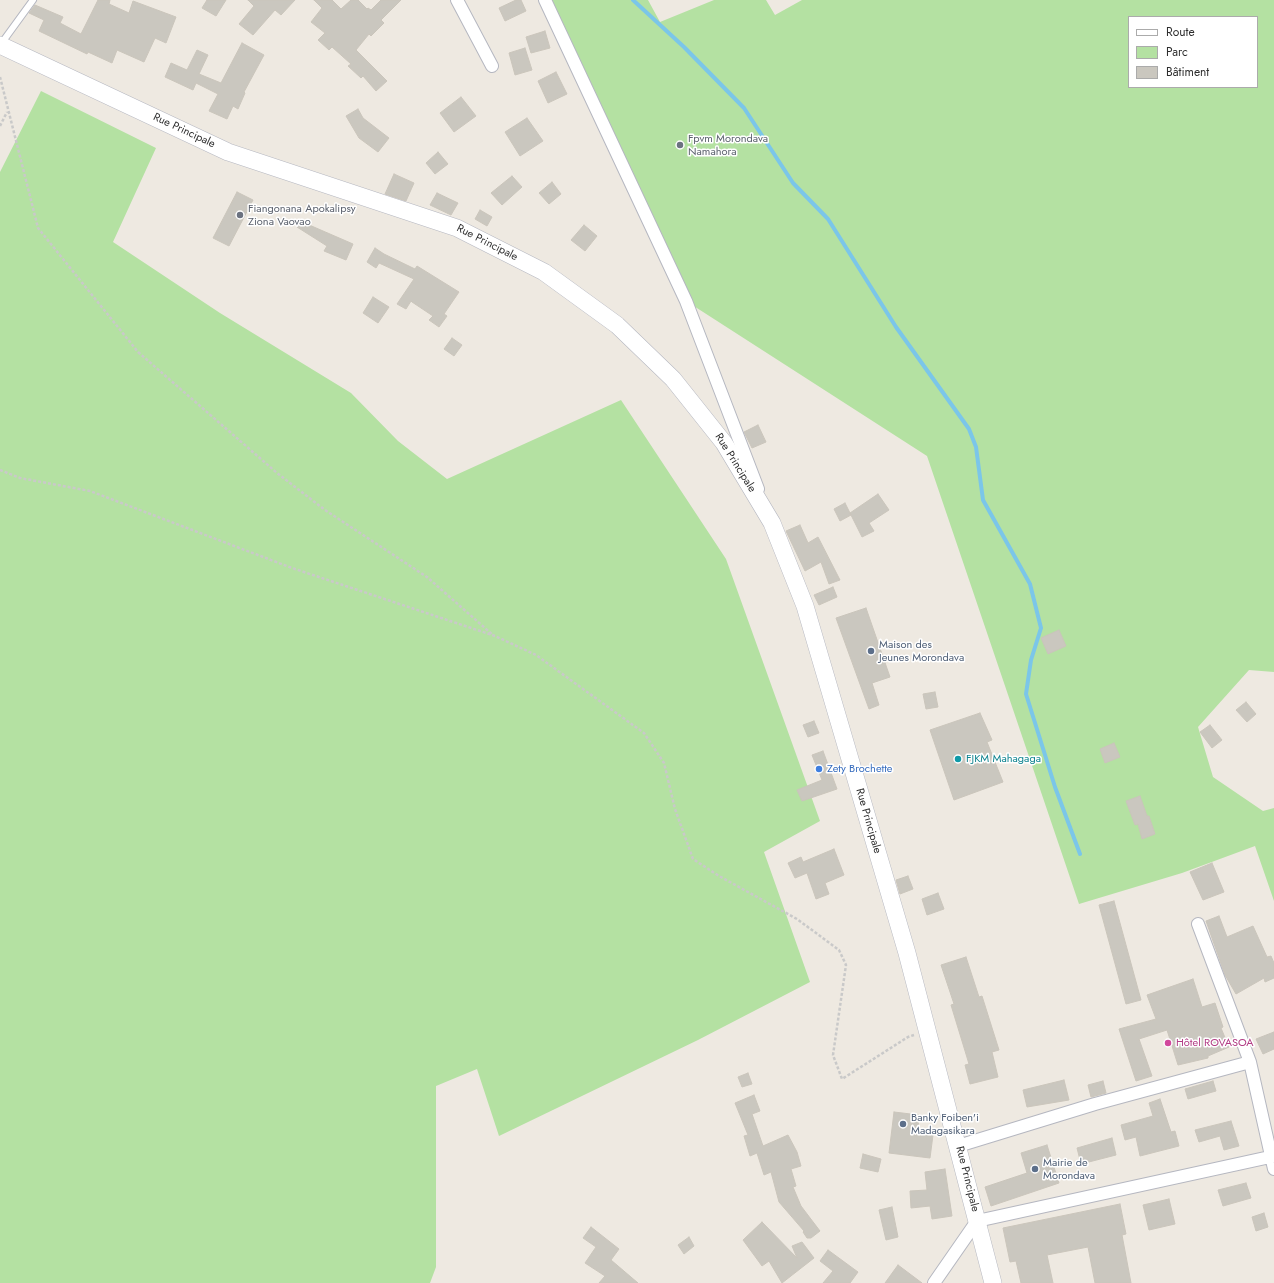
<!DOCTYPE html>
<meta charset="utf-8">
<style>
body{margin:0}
#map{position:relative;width:1274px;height:1283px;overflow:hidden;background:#eee9e1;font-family:Jost,sans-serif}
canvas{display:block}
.legend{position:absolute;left:1128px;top:16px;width:130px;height:72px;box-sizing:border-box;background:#fff;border:1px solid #ababab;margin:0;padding:5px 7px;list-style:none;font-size:12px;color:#2e2e2e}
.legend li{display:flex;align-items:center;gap:8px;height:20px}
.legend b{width:20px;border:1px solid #ababab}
</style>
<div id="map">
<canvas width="1274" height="1283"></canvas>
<ul class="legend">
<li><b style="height:5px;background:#fff"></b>Route</li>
<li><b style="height:11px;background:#b4e1a2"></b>Parc</li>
<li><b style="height:11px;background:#cac7bf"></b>Bâtiment</li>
</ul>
</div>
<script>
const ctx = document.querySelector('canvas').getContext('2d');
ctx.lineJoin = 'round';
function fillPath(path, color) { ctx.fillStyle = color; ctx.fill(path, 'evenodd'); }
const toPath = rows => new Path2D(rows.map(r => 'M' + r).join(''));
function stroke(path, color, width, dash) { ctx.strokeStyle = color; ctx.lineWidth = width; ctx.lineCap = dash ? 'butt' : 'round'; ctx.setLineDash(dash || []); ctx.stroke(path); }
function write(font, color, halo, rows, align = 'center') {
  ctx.font = font + ' Jost,sans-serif'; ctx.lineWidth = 3; ctx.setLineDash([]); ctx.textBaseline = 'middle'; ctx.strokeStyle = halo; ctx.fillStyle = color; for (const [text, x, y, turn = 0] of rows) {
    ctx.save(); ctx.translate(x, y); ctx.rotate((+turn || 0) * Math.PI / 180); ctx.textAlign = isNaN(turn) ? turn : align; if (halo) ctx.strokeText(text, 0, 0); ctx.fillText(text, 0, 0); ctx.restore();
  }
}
fillPath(toPath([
 [545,0,648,0,660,22,714,0,766,0,775,15,802,0,1274,0,1274,672,1249,670,1198,727,1213,777,1263,811,1274,808,1274,901,1255,846,1182,873,1079,904,927,456,686,301],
 [1129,17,1257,17,1257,87,1129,87],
 [41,91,156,148,113,242,220,313,351,393,398,441,447,479,621,400,726,559,820,821,764,852,810,982,698,1040,499,1136,477,1069,436,1086,436,1267,430,1283,0,1283,0,172]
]), '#b4e1a2');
stroke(toPath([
 [633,0,684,47,744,108,793,183,828,219,896,327,969,429,976,447,983,500,1030,584,1041,628,1031,660,1026,694,1055,787,1080,854]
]), '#7bc6e9', 4);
const building = toPath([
 [98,0,110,0,109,4,129,13,133,1,176,17,166,43,155,38,144,62,117,50,112,63,88,52,87,54,39,31,44,20,29,13,35,5,63,17,60,23,81,34,98,0],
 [207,0,226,0,216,16,202,8,207,0],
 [248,0,295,0,281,15,275,10,253,35,239,24,254,6,248,0],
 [314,0,332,0,341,9,351,0,358,0,367,9,368,8,371,10,381,0,401,0,381,20,384,23,371,36,369,34,356,50,387,81,376,91,363,76,361,78,348,66,351,64,332,47,329,50,318,40,325,33,311,22,322,8,314,0],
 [516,0,521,0,526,11,505,21,499,8,516,0],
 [545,31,550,48,531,53,526,37,545,31],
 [242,43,264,55,244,92,245,93,238,109,233,106,227,119,209,111,218,94,196,83,193,90,165,77,171,63,187,70,197,50,208,55,199,74,221,83,242,43],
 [525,48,532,70,515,75,509,53,525,48],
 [556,72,567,94,548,103,538,81,556,72],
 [461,97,476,116,454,132,440,113,461,97],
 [358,109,363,118,389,138,378,152,359,138,346,116,358,109],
 [527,118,543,141,520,156,505,132,527,118],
 [438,152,448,164,435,174,426,163,438,152],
 [394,174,414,183,406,201,385,194,394,174],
 [512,176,522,187,502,205,491,193,512,176],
 [552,182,561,194,549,204,539,193,552,182],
 [237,192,253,200,229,246,213,238,237,192],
 [437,193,458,203,451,215,430,205,437,193],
 [480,210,492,217,487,226,475,219,480,210],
 [300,221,353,244,346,260,324,251,327,246,297,227,300,221],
 [584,225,597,236,585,251,571,240,584,225],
 [375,248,384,254,415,269,417,266,459,292,444,314,447,316,439,327,429,320,433,316,412,302,411,301,406,309,397,304,414,279,379,263,376,268,367,262,375,248],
 [373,297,389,307,378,323,363,313,373,297],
 [452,338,462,345,454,356,444,349,452,338],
 [758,425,766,442,752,448,744,432,758,425],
 [878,494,889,510,869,523,874,531,862,537,850,513,878,494],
 [845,503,851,515,840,521,834,509,845,503],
 [800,525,808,543,818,537,840,580,829,584,821,562,805,571,786,531,800,525],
 [833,587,837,597,819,605,814,595,833,587],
 [866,608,890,677,872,683,879,705,869,709,836,618,866,608],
 [1059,630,1066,646,1048,654,1041,638,1059,630],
 [935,692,938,707,926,709,923,694,935,692],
 [1246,702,1256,714,1247,722,1236,710,1246,702],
 [980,713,992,740,987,742,1003,782,954,800,930,730,980,713],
 [814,721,819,733,808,737,803,725,814,721],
 [1210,725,1222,740,1212,748,1200,732,1210,725],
 [1114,743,1120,757,1105,763,1100,749,1114,743],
 [823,751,837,789,802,801,797,790,822,780,812,755,823,751],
 [1140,796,1147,816,1149,816,1155,834,1142,839,1138,824,1135,825,1126,801,1140,796],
 [834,849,844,875,825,883,829,894,816,899,807,873,795,878,788,863,801,857,803,862,834,849],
 [1212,863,1224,892,1203,900,1190,872,1212,863],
 [908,876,913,889,900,894,896,880,908,876],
 [938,893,944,909,927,915,922,899,938,893],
 [1114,901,1141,1000,1126,1004,1099,905,1114,901],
 [1219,916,1227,937,1253,926,1267,957,1271,956,1274,963,1274,978,1265,982,1264,978,1236,994,1225,975,1206,921,1219,916],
 [966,957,979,997,982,996,999,1050,992,1052,998,1077,970,1084,965,1065,969,1064,951,1005,954,1004,941,965,966,957],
 [1193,979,1202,1007,1215,1003,1223,1027,1221,1028,1229,1047,1208,1056,1208,1058,1178,1065,1167,1030,1139,1039,1152,1076,1136,1081,1119,1029,1156,1019,1147,995,1193,979],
 [1274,1032,1274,1049,1263,1054,1256,1039,1274,1032],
 [748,1073,752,1084,742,1087,738,1077,748,1073],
 [1064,1080,1069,1100,1027,1107,1023,1090,1064,1080],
 [1103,1081,1106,1093,1091,1097,1088,1085,1103,1081],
 [1213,1081,1216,1091,1188,1099,1185,1089,1213,1081],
 [754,1095,760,1111,752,1114,763,1146,788,1135,797,1152,801,1166,791,1169,796,1186,793,1187,801,1206,820,1231,811,1238,807,1238,803,1232,804,1231,779,1202,771,1172,764,1175,757,1153,750,1156,744,1136,748,1135,735,1103,754,1095],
 [1160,1099,1171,1132,1175,1131,1179,1146,1140,1156,1136,1137,1125,1140,1121,1125,1153,1116,1149,1103,1160,1099],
 [894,1112,919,1115,918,1133,933,1135,930,1158,889,1153,894,1112],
 [1231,1121,1239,1146,1224,1150,1220,1136,1199,1142,1195,1130,1231,1121],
 [1112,1138,1116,1155,1081,1164,1077,1148,1112,1138],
 [1047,1145,1059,1183,991,1206,985,1187,1027,1173,1021,1153,1047,1145],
 [863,1154,881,1159,878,1172,860,1168,863,1154],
 [945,1169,952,1216,932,1219,930,1206,911,1208,910,1191,927,1190,925,1172,945,1169],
 [1246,1183,1251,1198,1223,1206,1218,1190,1246,1183],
 [1169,1199,1175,1224,1149,1230,1143,1205,1169,1199],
 [1120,1204,1126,1234,1122,1235,1131,1283,1095,1283,1088,1247,1047,1255,1053,1283,1021,1283,1016,1261,1010,1262,1003,1228,1120,1204],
 [892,1207,898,1237,886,1240,879,1210,892,1207],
 [1264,1213,1268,1227,1256,1231,1252,1217,1264,1213],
 [762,1222,797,1258,792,1246,802,1242,814,1258,782,1283,769,1261,762,1266,743,1240,762,1222],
 [591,1227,619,1249,611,1260,638,1283,599,1283,605,1276,585,1263,596,1247,583,1238,591,1227],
 [689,1237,694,1246,684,1254,678,1245,689,1237],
 [828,1250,858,1272,850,1283,823,1283,833,1271,820,1261,828,1250],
 [898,1265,922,1283,885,1283,898,1265]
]);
fillPath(building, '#cac7bf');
stroke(building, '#cac5bb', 1);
const service = toPath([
 [1,44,33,0]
]);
const minor = toPath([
 [457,0,492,66],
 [545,0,686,301,758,489],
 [1198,924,1250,1062,1274,1169],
 [958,1146,1095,1104,1250,1062],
 [934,1283,977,1221,1274,1156]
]);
const secondary = toPath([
 [0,45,228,152,457,228,544,272,617,325,673,379,724,443,772,523,805,606,907,953,993,1283]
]);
stroke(service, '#b5b7c0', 8);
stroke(minor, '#b5b7c0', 14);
stroke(secondary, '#b5b7c0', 18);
stroke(toPath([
 [0,77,38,228,138,352,277,473,325,510,427,577,494,636],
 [0,126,7,112],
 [0,470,20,478,90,491,292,568,495,636,536,655,644,733,664,763,675,809,693,859,719,876,797,919,839,950,846,965,833,1055,842,1079,908,1037,914,1035]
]), '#c9c9c9', 2.5, [3, 2]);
stroke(service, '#fff', 6);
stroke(minor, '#fff', 12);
stroke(secondary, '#fff', 17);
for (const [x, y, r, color] of [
 [680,145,4,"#6b7280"],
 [240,215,4,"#6b7280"],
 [871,651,4,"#5c6f8a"],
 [958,759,4,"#0f9aa8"],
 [819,769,4,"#3f7fe0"],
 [1168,1043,4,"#d1479c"],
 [903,1124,4,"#5c6f8a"],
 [1035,1169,4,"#5c6f8a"]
]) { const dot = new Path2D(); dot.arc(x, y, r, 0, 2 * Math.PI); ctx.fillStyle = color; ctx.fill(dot); stroke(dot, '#fff', 1.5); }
write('11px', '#2e2e2e', '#fff', [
 ["Rue Principale",184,131,25],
 ["Rue Principale",487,243,27],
 ["Rue Principale",735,463,58],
 ["Rue Principale",868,821,74],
 ["Rue Principale",967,1179,76]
]);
write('11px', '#5b616d', '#fff', [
 ["Fpvm Morondava",688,139],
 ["Namahora",688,152],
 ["Fiangonana Apokalipsy",248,209],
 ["Ziona Vaovao",248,222]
], 'left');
write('11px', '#4e5e75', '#fff', [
 ["Maison des",879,645],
 ["Jeunes Morondava",879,658],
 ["Banky Foiben'i",911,1118],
 ["Madagasikara",911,1131],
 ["Mairie de",1043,1163],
 ["Morondava",1043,1176]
], 'left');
write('11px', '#0d838f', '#fff', [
 ["FJKM Mahagaga",966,759]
], 'left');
write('11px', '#366cbe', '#fff', [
 ["Zety Brochette",827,769]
], 'left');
write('11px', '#b23c85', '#fff', [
 ["Hôtel ROVASOA",1176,1043]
], 'left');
</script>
